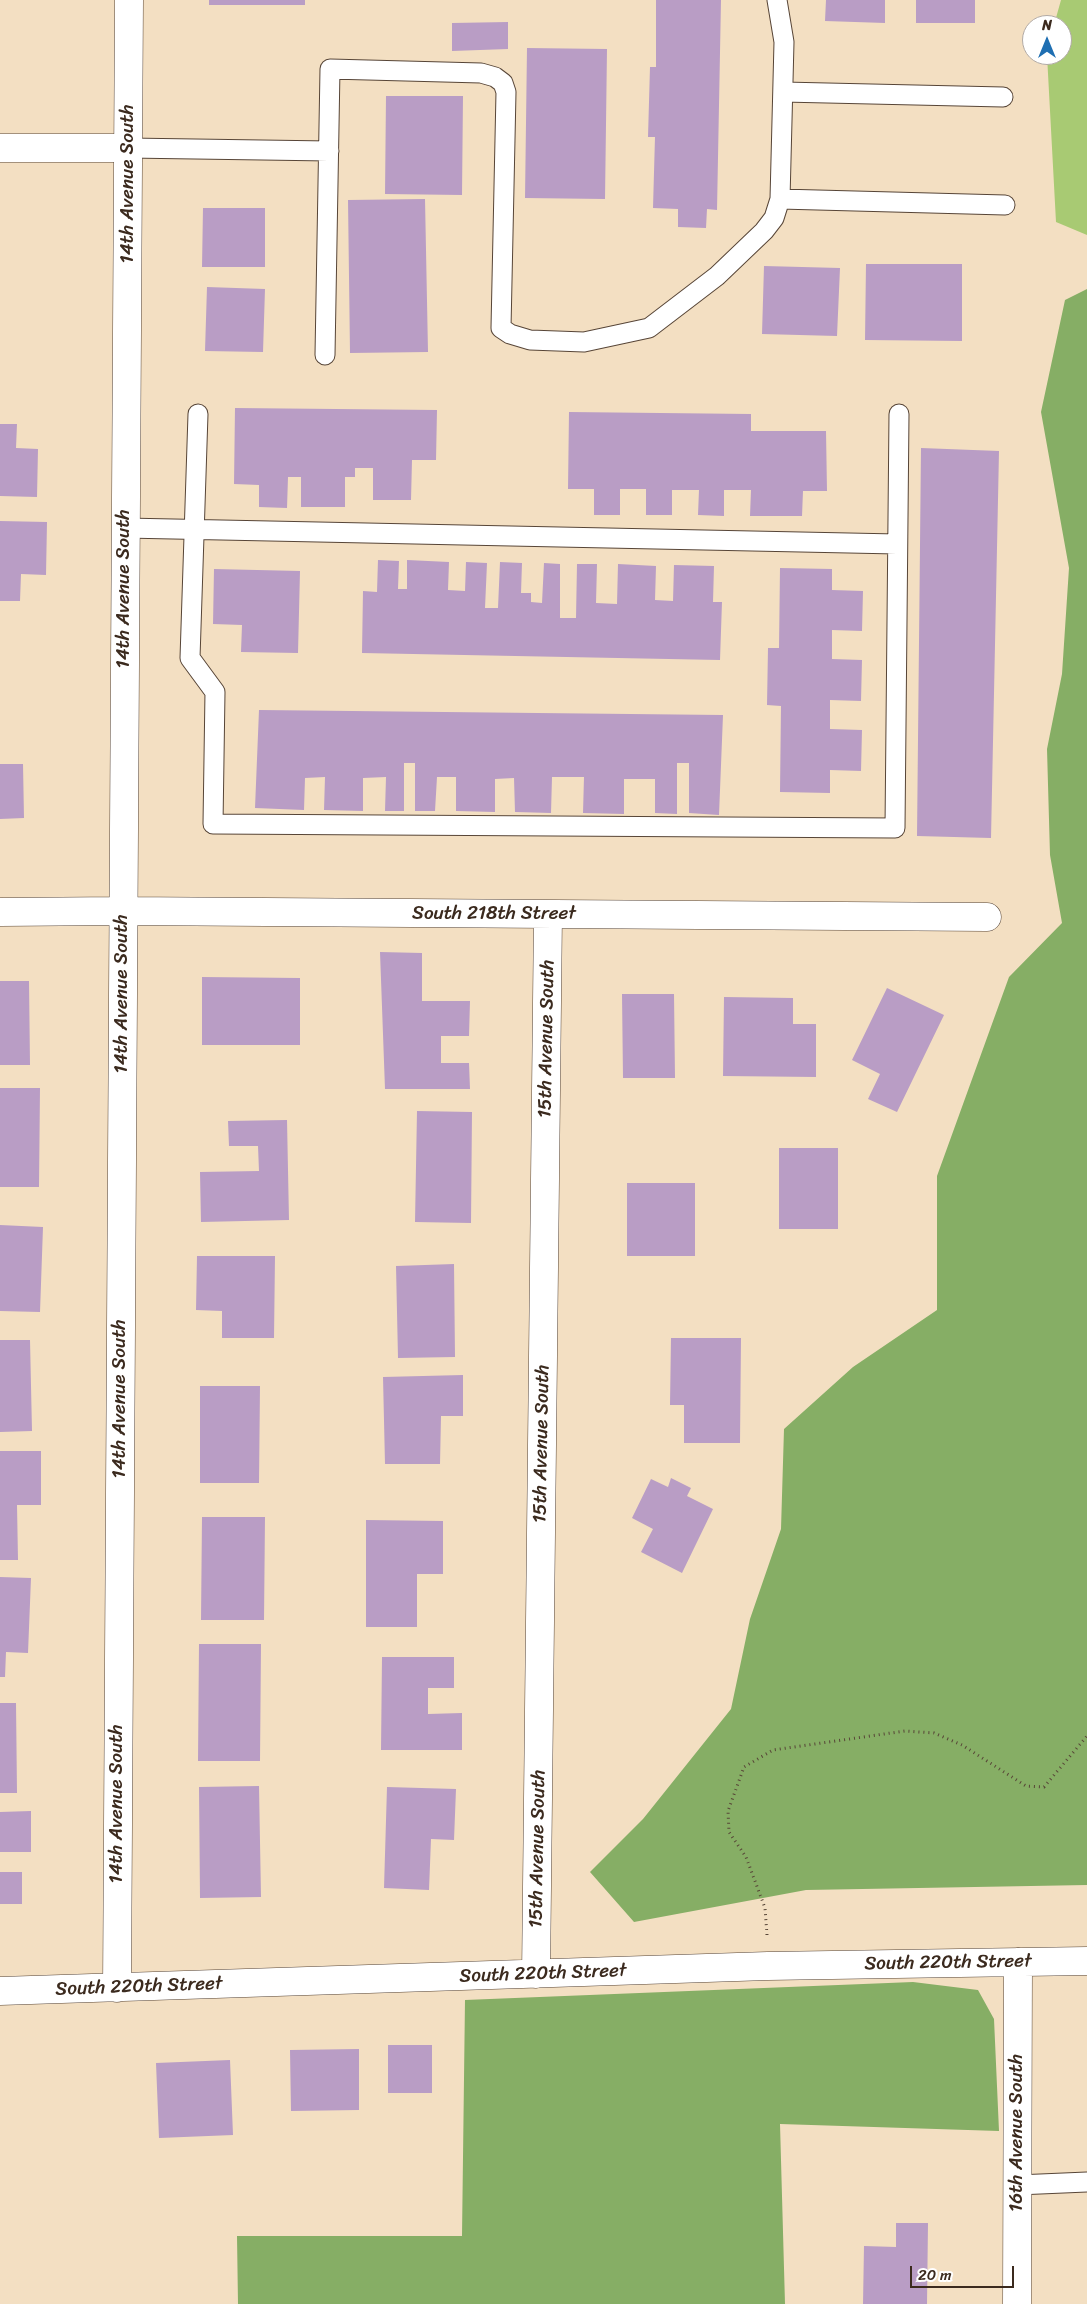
<!DOCTYPE html>
<style>
body{margin:0}
#map{position:relative;width:1087px;height:2304px;overflow:hidden;background:#f3dfc2;font-family:Sriracha,sans-serif}
canvas{display:block}
.north{position:absolute;left:1022px;top:15px;width:50px;height:50px;box-sizing:border-box;background:#fff;border:1px solid #b1aaa5;border-radius:50%;rotate:0deg;font-size:14px;font-weight:700;line-height:20px;text-align:center;color:#3b2a1e}
.north::after{content:'';display:block;margin:auto;width:18px;height:22px;background:#1f6fb2;clip-path:polygon(50% 0,100% 100%,50% 72%,0 100%)}
.scale{position:absolute;left:910px;top:2266px;width:104px;height:22px;box-sizing:border-box;border:2px solid #3b2a1e;border-top:0;padding-left:6px;font-size:15px;line-height:18px;white-space:nowrap;color:#3b2a1e;-webkit-text-stroke:4px #fff;paint-order:stroke}
</style>
<div id="map">
<canvas width="1087" height="2304"></canvas>
<div class="north">N</div>
<div class="scale">20 m</div>
</div>
<script>
const ctx = document.querySelector('canvas').getContext('2d');
ctx.lineJoin = 'round';
function fillPath(path, color) { ctx.fillStyle = color; ctx.fill(path, 'evenodd'); }
const toPath = rows => new Path2D(rows.map(r => 'M' + r).join(''));
function stroke(path, color, width, dash) { ctx.strokeStyle = color; ctx.lineWidth = width; ctx.lineCap = dash ? 'butt' : 'round'; ctx.setLineDash(dash || []); ctx.stroke(path); }
function write(font, color, halo, rows, align = 'center') {
  ctx.font = font + ' Sriracha,sans-serif'; ctx.lineWidth = 4.5; ctx.setLineDash([]); ctx.textBaseline = 'middle'; ctx.strokeStyle = halo; ctx.fillStyle = color; for (const [text, x, y, turn = 0] of rows) {
    ctx.save(); ctx.translate(x, y); ctx.rotate((+turn || 0) * Math.PI / 180); ctx.textAlign = isNaN(turn) ? turn : align; if (halo) ctx.strokeText(text, 0, 0); ctx.fillText(text, 0, 0); ctx.restore();
  }
}
fillPath(toPath([
 [1061,0,1087,0,1087,235,1056,222,1047,55,1062,55,1062,25,1054,25]
]), '#a8ca73');
fillPath(toPath([
 [1087,289,1087,1885,806,1890,634,1922,590,1872,643,1819,731,1709,750,1619,781,1529,784,1429,853,1367,937,1310,937,1176,1009,977,1062,923,1050,855,1047,749,1062,674,1069,568,1041,412,1065,300],
 [913,1982,978,1990,994,2019,999,2131,780,2124,785,2304,238,2304,237,2236,462,2236,465,2000]
]), '#86ae65');
fillPath(toPath([
 [209,0,305,0,305,5,209,5],
 [656,0,721,0,717,210,707,209,706,228,678,227,678,209,653,208,655,137,648,137,650,67,656,67],
 [826,0,885,0,885,23,825,21],
 [916,0,975,0,975,23,916,23],
 [508,22,508,49,452,51,452,23],
 [527,48,607,49,605,199,525,198],
 [386,96,463,96,462,195,385,194],
 [425,199,428,352,350,353,348,200],
 [203,208,265,208,265,267,202,267],
 [866,264,962,264,962,341,865,340],
 [764,266,840,268,837,336,762,334],
 [207,287,265,289,263,352,205,351],
 [235,408,437,410,436,460,412,460,411,500,373,500,373,468,355,468,355,477,345,477,345,507,301,507,301,477,288,477,287,508,259,507,259,485,234,484],
 [569,412,751,414,751,431,826,431,827,491,803,491,802,516,750,516,751,490,724,490,724,516,698,515,699,490,672,490,672,515,646,515,646,489,620,489,620,515,594,515,594,489,568,489],
 [0,424,17,424,16,448,38,449,37,497,0,496],
 [921,448,999,451,991,838,917,836],
 [0,521,47,522,46,575,21,574,20,601,0,601],
 [378,560,399,561,398,589,407,589,407,560,449,562,448,590,465,591,466,562,487,563,485,608,498,608,500,562,522,563,521,593,531,593,531,602,542,603,544,563,560,564,560,618,576,618,577,564,597,564,596,603,617,604,618,564,656,566,655,600,673,601,674,565,714,566,713,602,722,602,720,660,362,653,363,591,377,592],
 [780,568,832,569,832,590,863,591,862,631,832,630,832,659,862,660,861,701,830,700,830,729,862,730,861,771,830,770,830,793,780,792,781,706,767,705,768,648,779,648],
 [214,569,300,571,298,653,241,652,242,625,213,624],
 [259,710,723,715,719,815,689,813,689,763,677,763,677,814,655,813,655,779,624,779,624,814,583,813,584,777,552,777,551,813,515,812,514,778,495,779,495,812,456,811,456,777,437,777,435,811,415,811,415,763,404,763,404,811,385,811,386,777,363,778,363,811,324,810,325,777,305,778,304,810,255,808],
 [0,764,23,764,24,818,0,819],
 [380,952,422,953,422,1001,470,1001,469,1036,441,1036,441,1063,469,1063,470,1089,385,1089],
 [202,977,300,978,300,1045,202,1045],
 [0,981,29,981,30,1065,0,1065],
 [887,988,944,1015,897,1112,868,1099,880,1074,852,1060],
 [622,994,674,994,675,1078,623,1078],
 [724,997,793,998,793,1024,816,1024,816,1077,723,1076],
 [0,1088,40,1088,39,1187,0,1187],
 [417,1111,472,1112,471,1223,415,1222],
 [287,1120,289,1220,201,1222,200,1172,259,1171,258,1146,229,1146,228,1121],
 [779,1148,838,1148,838,1229,779,1229],
 [627,1183,695,1183,695,1256,627,1256],
 [0,1225,43,1227,40,1312,0,1311],
 [197,1256,275,1256,274,1338,222,1338,222,1311,196,1310],
 [454,1264,455,1357,398,1358,396,1266],
 [671,1338,741,1338,740,1443,684,1443,684,1405,670,1405],
 [0,1340,30,1340,32,1431,0,1432],
 [463,1375,463,1416,441,1416,440,1464,385,1464,383,1377],
 [200,1386,260,1386,259,1483,200,1483],
 [0,1451,41,1451,41,1505,17,1505,18,1560,0,1560],
 [671,1478,691,1488,687,1496,713,1509,682,1573,641,1552,653,1529,632,1518,651,1479,668,1487],
 [202,1517,265,1517,264,1620,201,1620],
 [366,1520,443,1521,443,1574,417,1574,417,1627,366,1627],
 [0,1577,31,1578,28,1653,6,1652,5,1677,0,1677],
 [199,1644,261,1644,260,1761,198,1761],
 [382,1657,454,1657,454,1688,428,1688,428,1714,462,1713,462,1750,381,1750],
 [0,1703,16,1703,17,1793,0,1793],
 [259,1786,261,1897,200,1898,199,1787],
 [387,1787,456,1789,454,1840,431,1839,429,1890,384,1888],
 [31,1811,31,1852,0,1852,0,1812],
 [0,1872,22,1872,22,1904,0,1904],
 [388,2045,432,2045,432,2093,388,2093],
 [359,2049,359,2110,291,2111,290,2050],
 [230,2060,233,2135,159,2138,156,2063],
 [896,2223,928,2223,927,2304,863,2304,864,2246,896,2247]
]), '#b99dc5');
const service = toPath([
 [783,92,1003,97],
 [128,148,329,151],
 [780,199,1005,205],
 [325,355,330,69,481,73,495,77,503,83,506,92,501,328,510,334,530,340,584,342,649,328,717,276,764,231,774,218,780,199,784,42,777,0],
 [198,414,190,658,215,692,213,824,895,828,899,414],
 [125,528,897,544],
 [1017,2185,1087,2182]
]);
const minor = toPath([
 [0,148,128,148],
 [0,912,122,911,987,917],
 [536,1974,548,914],
 [117,1988,129,0],
 [0,1991,768,1966,1087,1961],
 [1017,2304,1018,1962]
]);
stroke(service, '#574537', 21);
stroke(minor, '#574537', 29);
stroke(toPath([
 [767,1935,765,1908,746,1857,729,1832,728,1811,744,1767,773,1750,905,1731,934,1733,962,1745,1026,1786,1044,1787,1087,1736]
]), '#574537', 3, [1, 4]);
stroke(service, '#fff', 19);
stroke(minor, '#fff', 28);
write('19px', '#3b2a1e', '#fff', [
 ["14th Avenue South",128,184,-90],
 ["14th Avenue South",124,589,-90],
 ["South 218th Street",494,914],
 ["14th Avenue South",122,994,-90],
 ["15th Avenue South",547,1039,-89],
 ["14th Avenue South",120,1399,-90],
 ["15th Avenue South",542,1444,-89],
 ["14th Avenue South",117,1804,-90],
 ["15th Avenue South",538,1849,-89],
 ["South 220th Street",948,1963,-1],
 ["South 220th Street",543,1974,-2],
 ["South 220th Street",139,1987,-2],
 ["16th Avenue South",1017,2133,-90]
]);
</script>
